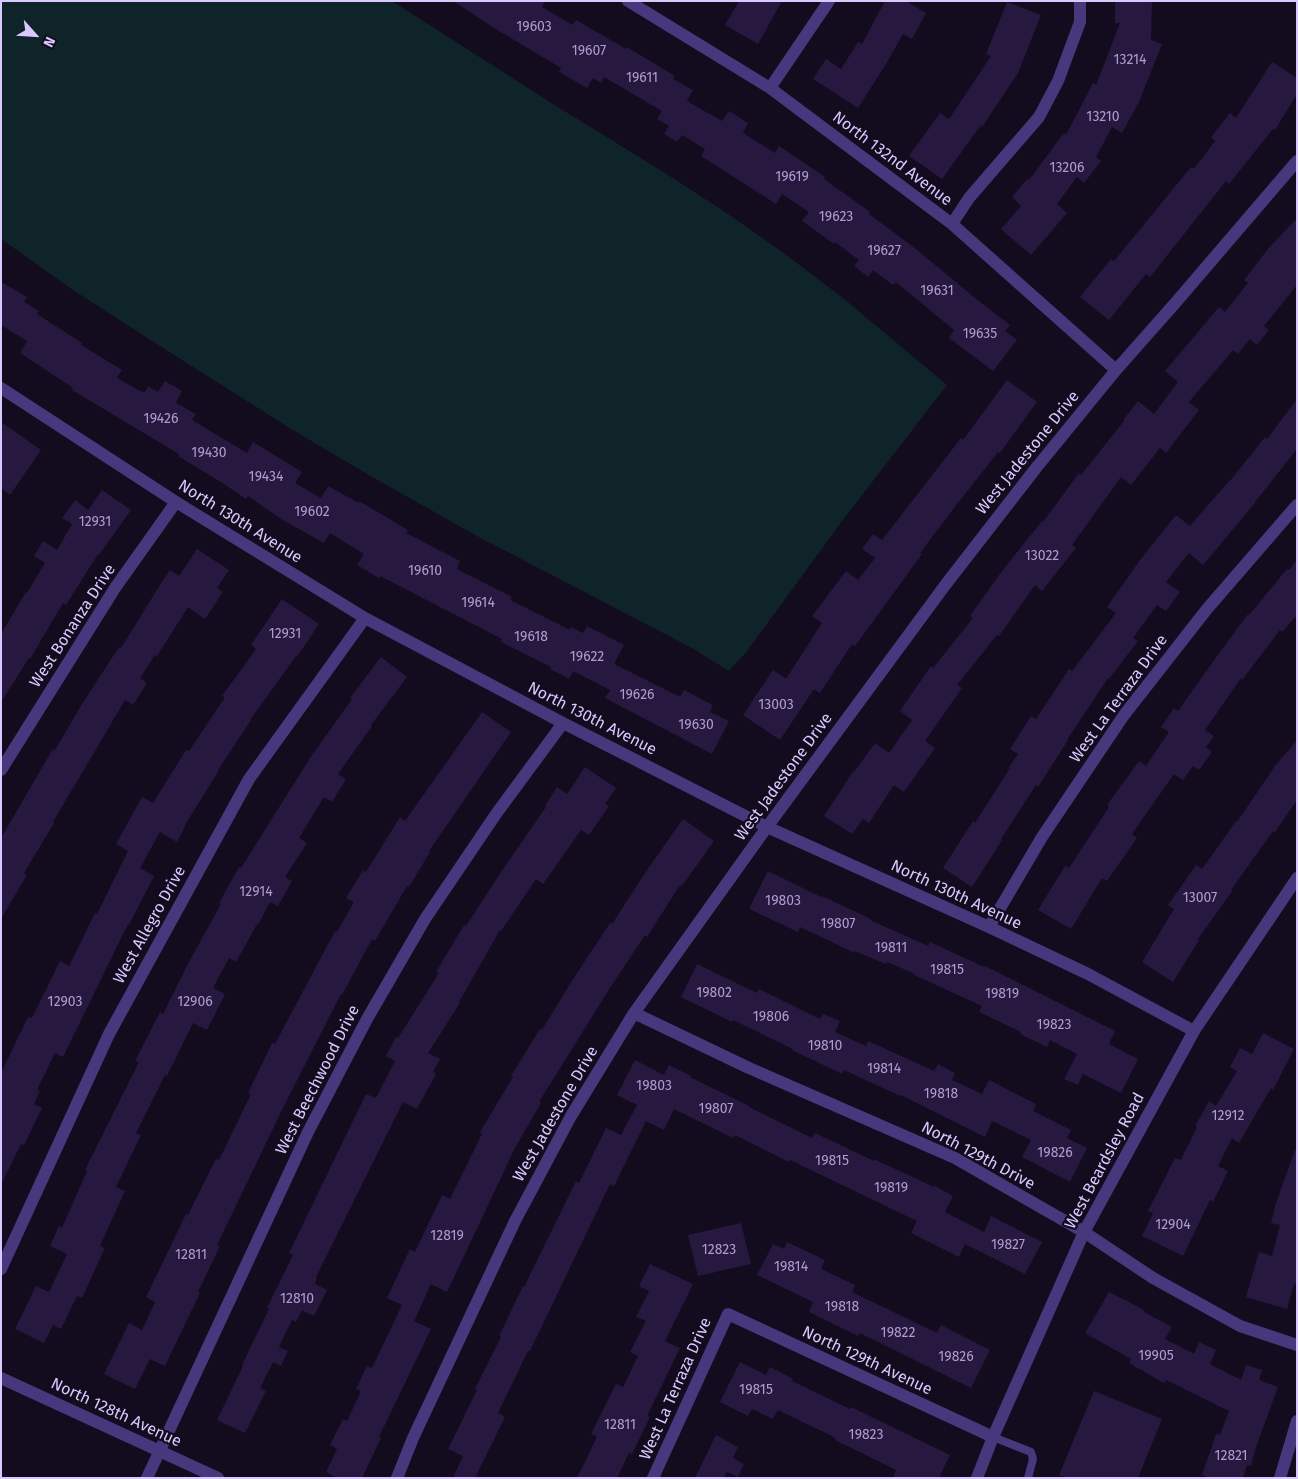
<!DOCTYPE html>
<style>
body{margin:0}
#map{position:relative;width:1298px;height:1479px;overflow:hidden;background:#130c1e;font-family:"Fira Sans",sans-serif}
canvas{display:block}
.frame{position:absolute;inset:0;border:2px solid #d9c9ff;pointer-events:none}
.north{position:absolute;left:10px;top:10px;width:50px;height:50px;-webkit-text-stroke:4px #130c1e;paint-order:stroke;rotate:116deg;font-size:14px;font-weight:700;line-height:20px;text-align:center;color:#d9c9ff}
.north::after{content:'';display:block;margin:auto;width:18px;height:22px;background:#d9c9ff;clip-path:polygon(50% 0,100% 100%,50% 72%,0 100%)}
</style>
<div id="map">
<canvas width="1298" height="1479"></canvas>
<div class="frame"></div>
<div class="north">N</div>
</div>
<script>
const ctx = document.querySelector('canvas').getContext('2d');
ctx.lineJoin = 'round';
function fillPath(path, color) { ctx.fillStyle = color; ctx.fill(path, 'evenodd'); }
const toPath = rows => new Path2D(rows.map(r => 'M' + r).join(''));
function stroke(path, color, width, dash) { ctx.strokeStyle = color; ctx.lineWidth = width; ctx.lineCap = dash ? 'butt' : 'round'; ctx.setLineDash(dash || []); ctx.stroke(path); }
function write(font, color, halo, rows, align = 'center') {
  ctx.font = font + ' "Fira Sans",sans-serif'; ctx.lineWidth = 4.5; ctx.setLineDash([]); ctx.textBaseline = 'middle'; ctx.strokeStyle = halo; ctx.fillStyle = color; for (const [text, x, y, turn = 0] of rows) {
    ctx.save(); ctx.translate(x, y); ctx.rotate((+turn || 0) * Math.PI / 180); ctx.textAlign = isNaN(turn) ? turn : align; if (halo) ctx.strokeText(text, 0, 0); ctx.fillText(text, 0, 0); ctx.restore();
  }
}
fillPath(toPath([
 [1,1,392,1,553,104,665,173,725,212,785,254,843,298,947,385,842,521,747,651,729,671,692,648,475,535,367,474,288,427,149,339,73,290,1,239]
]), '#0f2428');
fillPath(toPath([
 [453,1,545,1,542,7,573,25,576,20,626,49,627,47,675,76,673,79,693,90,687,101,722,121,729,111,748,123,743,133,775,153,779,146,825,177,824,179,870,212,869,214,916,249,980,302,1010,325,1005,331,1017,340,993,371,949,338,954,330,896,282,893,285,873,270,868,277,854,266,859,260,835,242,834,244,802,221,809,212,782,194,776,204,701,156,705,149,682,135,677,142,664,134,669,126,657,119,662,111,604,77,601,83,593,78,587,88,559,72,561,68,499,31],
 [739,1,782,1,758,44,725,25],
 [885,1,906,1,926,13,912,39,903,34,886,64,858,108,813,79,826,59,841,69,858,42,862,44],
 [1115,1,1152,1,1151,40,1162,44,1139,102,1122,133,1112,127,1096,157,1101,161,1084,183,1077,177,1057,204,1067,213,1031,255,1001,229,1021,206,1012,197,1027,179,1029,180,1064,133,1066,135,1093,83,1096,85,1120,23,1115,23],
 [1007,2,1041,15,1018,73,982,127,981,125,942,179,909,156,940,113,949,119,991,56,986,54],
 [1272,62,1297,78,1297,94,1275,130,1273,129,1229,184,1226,181,1150,277,1146,274,1109,320,1080,297,1111,259,1114,261,1191,167,1194,169,1215,141,1211,137,1230,113,1236,118],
 [1297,218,1297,285,1264,326,1269,330,1257,345,1250,339,1238,354,1233,350,1189,402,1199,410,1166,453,1160,448,1131,485,1121,477,1072,545,1076,548,1042,591,1035,585,999,636,997,635,957,685,962,688,925,741,935,748,904,792,894,785,869,823,863,819,852,834,824,816,854,770,855,771,875,743,889,753,912,720,900,711,931,666,933,668,973,618,970,616,1002,571,1042,521,1043,522,1079,473,1081,475,1124,421,1123,420,1138,401,1154,414,1178,382,1165,371,1219,307,1225,312,1248,283,1244,280,1268,249],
 [1,282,27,297,24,302,39,311,37,314,82,343,81,345,122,370,117,378,144,393,148,386,158,392,165,381,182,391,176,403,196,414,192,420,247,453,253,442,302,472,295,483,321,498,328,486,359,503,359,501,408,530,406,533,460,561,457,569,512,597,510,600,570,630,571,627,583,633,587,626,624,645,614,664,680,697,684,690,713,705,710,712,729,721,712,754,605,698,610,690,573,671,569,679,550,669,551,667,501,642,502,639,380,576,379,578,357,565,364,554,330,533,324,543,281,519,248,496,246,499,224,484,178,456,179,454,72,390,73,388,20,353,27,341,1,325],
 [1007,380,1037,402,1000,453,998,452,954,508,920,553,922,554,869,627,855,646,852,644,820,693,814,689,780,740,743,715,773,670,786,679,822,623,812,616,846,571,858,580,875,558,862,549,873,534,882,540,961,438,963,440],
 [1297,399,1297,449,1255,502,1255,503,1203,565,1189,553,1166,582,1180,592,1166,611,1157,605,1133,638,1138,641,1109,679,1108,678,1067,740,1068,740,1038,787,1036,785,1001,839,1002,840,972,887,943,868,973,821,975,823,1010,768,1009,767,1018,754,1010,749,1031,716,1036,719,1069,669,1072,671,1116,613,1107,607,1140,560,1176,515,1190,526,1230,480,1230,481,1265,437,1267,439],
 [1,422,41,450,10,495,1,488],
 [102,490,131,510,99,555,98,554,66,605,63,603,30,659,29,658,1,702,1,634,26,592,27,593,45,563,34,556,43,541,57,550,72,524,62,518,75,500,88,510],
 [197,549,229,570,217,588,223,592,205,619,188,607,157,656,155,655,140,678,147,683,133,705,125,700,53,822,54,823,24,873,27,875,1,919,1,838,53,749,55,750,82,704,119,647,121,648,160,585,170,570,179,576],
 [1297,560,1297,615,1282,632,1280,630,1242,680,1241,678,1205,730,1214,736,1206,747,1212,752,1199,770,1193,766,1183,780,1174,774,1132,834,1137,838,1107,881,1102,878,1071,929,1038,910,1065,866,1069,868,1109,807,1107,805,1139,761,1146,766,1169,732,1161,727,1174,708,1178,711,1212,663,1248,614,1249,615,1287,569,1289,570],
 [282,599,319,624,297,657,296,656,250,720,251,720,218,770,219,770,187,822,177,842,160,832,140,868,154,876,129,925,128,924,63,1057,55,1053,37,1090,40,1091,34,1104,42,1108,24,1145,21,1144,1,1185,1,1073,28,1017,32,1018,60,961,69,966,95,913,97,914,128,851,116,844,142,797,153,803,186,750,189,751,225,697,222,696,256,649,251,645],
 [381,657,407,677,371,725,372,726,338,774,346,779,332,802,324,797,299,838,307,843,285,877,292,881,278,906,270,902,258,925,257,924,236,962,229,958,213,988,225,994,207,1030,193,1023,167,1076,165,1075,136,1133,141,1135,116,1187,125,1191,100,1246,105,1248,82,1298,77,1296,61,1329,53,1325,44,1343,15,1329,36,1286,49,1292,67,1254,50,1246,59,1226,62,1228,87,1171,85,1170,139,1062,135,1061,160,1012,163,1014,190,960,221,904,219,903,239,867,241,868,310,758,352,699,350,698],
 [482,712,511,732,429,851,430,852,409,887,407,886,375,941,372,939,342,995,341,994,282,1110,217,1245,220,1246,198,1292,200,1293,165,1366,150,1359,135,1389,104,1374,129,1323,142,1330,155,1302,146,1297,162,1264,186,1214,188,1215,216,1159,219,1160,251,1094,248,1093,272,1043,275,1044,335,931,337,932,354,902,346,898,363,870,366,872,400,817,405,821],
 [1297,740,1297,800,1275,832,1273,831,1231,890,1232,891,1198,939,1199,940,1173,982,1142,962,1174,909,1168,905,1196,865,1202,869,1236,821,1237,822,1275,766],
 [585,767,616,788,605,804,609,806,589,835,581,830,543,884,536,879,501,931,500,930,459,1002,460,1003,428,1053,440,1059,433,1072,436,1074,417,1109,403,1102,316,1277,317,1278,315,1284,327,1290,314,1316,302,1310,296,1322,292,1320,279,1347,288,1351,281,1366,273,1362,260,1388,266,1391,245,1433,217,1420,243,1366,242,1365,269,1309,267,1308,293,1255,289,1253,366,1094,376,1098,395,1061,386,1056,396,1037,398,1038,439,973,436,972,464,925,466,926,501,872,546,807,545,806,557,787,567,794],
 [683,819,714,841,682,886,680,885,647,937,645,935,608,991,539,1102,541,1103,515,1148,447,1292,431,1284,414,1321,431,1329,379,1437,381,1438,362,1478,337,1478,326,1472,337,1449,330,1445,343,1419,347,1421,361,1391,356,1389,367,1366,372,1368,402,1305,387,1298,410,1249,415,1252,442,1195,450,1199,482,1134,480,1132,513,1077,511,1076,540,1029,542,1030,575,976,610,923,612,924,649,867],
 [768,871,821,897,822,896,871,919,870,920,928,946,930,942,984,967,985,966,1115,1031,1109,1044,1138,1059,1121,1093,1083,1074,1078,1085,1064,1079,1077,1054,1050,1040,1047,1047,1020,1034,1021,1032,979,1012,982,1006,914,975,915,974,887,962,886,964,855,951,855,953,800,927,798,932,749,909],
 [697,964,757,993,759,989,820,1019,823,1014,840,1021,835,1032,866,1046,868,1041,934,1071,938,1064,955,1073,952,1080,982,1094,989,1080,1036,1104,1033,1111,1071,1130,1067,1138,1087,1148,1070,1182,1022,1157,1031,1140,992,1121,985,1137,901,1095,900,1096,844,1070,842,1074,792,1050,793,1049,733,1020,732,1022,681,997],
 [1263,1033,1294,1049,1273,1090,1271,1088,1239,1143,1232,1138,1218,1166,1228,1171,1213,1202,1210,1200,1183,1256,1142,1236,1153,1213,1148,1211,1175,1158,1181,1160,1197,1127,1195,1126,1209,1101,1216,1106,1237,1071,1230,1067,1240,1048,1252,1054],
 [635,1060,664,1075,669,1065,691,1076,690,1077,749,1106,749,1107,812,1138,815,1133,874,1161,874,1159,934,1187,935,1186,953,1196,945,1212,984,1232,991,1216,1042,1242,1025,1274,965,1244,959,1257,911,1233,917,1221,790,1160,789,1162,735,1135,733,1138,674,1109,664,1130,646,1121,614,1186,610,1184,530,1351,528,1351,498,1413,505,1417,475,1478,453,1478,463,1456,448,1449,477,1390,475,1389,501,1337,499,1336,523,1286,524,1287,576,1181,579,1183,606,1128,621,1135,637,1105,617,1095],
 [1295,1150,1297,1151,1297,1285,1294,1284,1287,1309,1246,1297,1259,1252,1272,1256,1280,1225,1271,1223,1275,1206],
 [741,1223,751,1264,698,1276,688,1235],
 [787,1242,825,1260,821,1269,855,1285,852,1292,937,1333,941,1325,990,1350,971,1388,860,1333,858,1336,809,1312,813,1302,757,1275,773,1244,784,1249],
 [650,1264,693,1284,665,1341,680,1348,647,1416,650,1417,632,1454,629,1453,617,1478,577,1478,597,1437,591,1434,616,1384,623,1387,638,1356,630,1352,646,1321,636,1317,649,1291,639,1286],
 [1109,1292,1127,1301,1144,1310,1144,1312,1172,1327,1165,1339,1194,1354,1199,1342,1216,1350,1210,1364,1241,1380,1246,1365,1262,1370,1259,1380,1278,1387,1256,1447,1251,1466,1247,1465,1243,1478,1210,1478,1202,1475,1216,1434,1220,1435,1229,1411,1166,1380,1164,1383,1129,1363,1131,1359,1085,1333],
 [740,1362,766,1375,770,1367,793,1379,792,1381,850,1409,851,1407,950,1455,939,1478,893,1478,896,1470,835,1440,836,1438,778,1410,773,1419,752,1409,748,1416,720,1402],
 [1094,1391,1162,1419,1138,1478,1067,1478,1059,1475],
 [716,1435,738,1447,733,1458,744,1464,738,1477,727,1472,724,1478,695,1478]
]), '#27183f');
stroke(toPath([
 [993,1437,1031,1452,1033,1459,1028,1478]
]), '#47377d', 8);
stroke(toPath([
 [628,1,770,88,952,224,1116,370],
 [770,88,829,1],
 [952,224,969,198,1039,117,1058,81,1080,22,1080,1],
 [1,388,176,502,365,618,563,723,767,827,989,927,1088,974,1194,1031],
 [1,770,115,588,176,502],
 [989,927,1042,837,1124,715,1207,609,1297,505],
 [634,1013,749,1068,955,1158,1084,1232,1153,1278,1240,1326,1297,1345],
 [1,1269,109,1034,249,779,365,618],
 [147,1478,308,1132,367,1019,425,919,496,814,563,723],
 [397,1478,413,1438,515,1221,571,1116,634,1013,767,827,946,584,1036,468,1116,370,1177,301,1297,161],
 [653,1478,728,1314,993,1437],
 [1280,1478,1297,1421]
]), '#47377d', 12);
stroke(toPath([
 [1,1378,218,1478],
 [977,1478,993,1437,1084,1232,1194,1031,1297,878]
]), '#47377d', 12);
write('14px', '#ac9dcf', null, [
 ["19603",534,27],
 ["19607",589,51],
 ["13214",1130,60],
 ["19611",642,78],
 ["13210",1103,117],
 ["13206",1067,168],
 ["19619",792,177],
 ["19623",836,217],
 ["19627",884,251],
 ["19631",937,291],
 ["19635",980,334],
 ["19426",161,419],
 ["19430",209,453],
 ["19434",266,477],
 ["19602",312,512],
 ["12931",95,522],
 ["13022",1042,556],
 ["19610",425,571],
 ["19614",478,603],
 ["12931",285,634],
 ["19618",531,637],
 ["19622",587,657],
 ["19626",637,695],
 ["13003",776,705],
 ["19630",696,725],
 ["12914",256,892],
 ["13007",1200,898],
 ["19803",783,901],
 ["19807",838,924],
 ["19811",891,948],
 ["19815",947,970],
 ["19802",714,993],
 ["19819",1002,994],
 ["12903",65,1002],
 ["12906",195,1002],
 ["19806",771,1017],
 ["19823",1054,1025],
 ["19810",825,1046],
 ["19814",884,1069],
 ["19803",654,1086],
 ["19818",941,1094],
 ["19807",716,1109],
 ["12912",1228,1116],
 ["19826",1055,1153],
 ["19815",832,1161],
 ["19819",891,1188],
 ["12904",1173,1225],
 ["12819",447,1236],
 ["19827",1008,1245],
 ["12823",719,1250],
 ["12811",191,1255],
 ["19814",791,1267],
 ["12810",297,1299],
 ["19818",842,1307],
 ["19822",898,1333],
 ["19905",1156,1356],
 ["19826",956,1357],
 ["19815",756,1390],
 ["12811",620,1425],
 ["19823",866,1435],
 ["12821",1231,1456]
]);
write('16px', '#d9c9ff', '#130c1e', [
 ["North 132nd Avenue",892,159,37],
 ["West Jadestone Drive",1028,453,-51],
 ["North 130th Avenue",240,522,32],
 ["West Bonanza Drive",73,626,-57],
 ["West La Terraza Drive",1119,699,-54],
 ["North 130th Avenue",592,719,27],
 ["West Jadestone Drive",784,777,-54],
 ["North 130th Avenue",956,895,25],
 ["West Allegro Drive",150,925,-61],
 ["West Beechwood Drive",318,1080,-63],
 ["West Jadestone Drive",556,1114,-60],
 ["North 129th Drive",978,1156,28],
 ["West Beardsley Road",1105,1161,-62],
 ["North 129th Avenue",867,1361,25],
 ["West La Terraza Drive",676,1389,-66],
 ["North 128th Avenue",116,1413,25]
]);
</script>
